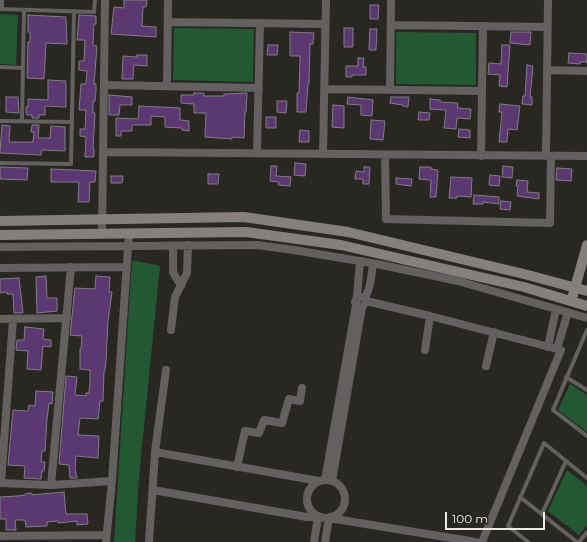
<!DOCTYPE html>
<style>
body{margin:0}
#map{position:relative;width:587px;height:542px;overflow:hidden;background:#292722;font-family:Montserrat,sans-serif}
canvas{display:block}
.scale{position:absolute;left:445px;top:512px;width:100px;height:18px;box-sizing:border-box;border:2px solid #ebe9e6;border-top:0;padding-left:5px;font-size:12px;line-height:14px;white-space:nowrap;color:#ebe9e6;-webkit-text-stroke:3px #292722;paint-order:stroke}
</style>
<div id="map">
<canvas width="587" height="542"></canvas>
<div class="scale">100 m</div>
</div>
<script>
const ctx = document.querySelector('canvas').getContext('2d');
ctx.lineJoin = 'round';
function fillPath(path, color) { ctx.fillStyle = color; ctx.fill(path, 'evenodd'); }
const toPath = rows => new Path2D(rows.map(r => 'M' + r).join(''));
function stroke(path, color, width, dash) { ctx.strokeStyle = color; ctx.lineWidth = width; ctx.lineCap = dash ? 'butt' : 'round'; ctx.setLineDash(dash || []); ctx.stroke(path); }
fillPath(toPath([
 [0,14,18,15,16,65,0,64],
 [174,28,254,29,253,82,173,80],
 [396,32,476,33,476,85,396,84],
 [132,260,160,266,139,477,135,542,114,542],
 [570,384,587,395,587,432,558,410],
 [567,470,587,486,587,525,579,535,548,511]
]), '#225933');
const building = toPath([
 [124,0,147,0,146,7,143,7,142,26,156,27,156,37,111,34,114,7,124,8,124,0],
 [370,5,379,5,378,19,370,19,370,5],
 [28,15,66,17,67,44,46,43,44,79,27,78,28,42,30,42,30,32,28,32,28,15],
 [79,15,96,16,96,24,94,24,93,45,97,46,94,84,96,84,96,92,95,101,93,101,93,113,95,113,93,149,94,149,94,157,85,157,86,137,80,136,80,129,85,129,86,110,79,110,81,84,86,84,87,71,79,70,79,61,84,61,85,40,77,40,79,15],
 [344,28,353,28,353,47,344,47,344,28],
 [370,29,377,29,376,50,369,50,370,29],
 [290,32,314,33,313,44,310,44,309,84,308,84,306,112,297,112,297,93,299,93,300,56,290,56,290,32],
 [511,32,531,32,530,45,510,43,511,32],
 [268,45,278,45,277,55,267,55,268,45],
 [502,45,510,45,507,87,499,86,500,75,488,74,489,63,501,64,502,45],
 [569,53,587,54,587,62,580,62,580,64,568,63,569,53],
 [137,55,147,55,147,66,134,65,133,79,122,79,123,56,137,57,137,55],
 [358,58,364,58,363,67,366,67,366,75,352,75,352,77,346,77,346,66,358,66,358,58],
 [527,65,533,66,530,97,532,97,532,105,522,104,523,96,525,96,527,65],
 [48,80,66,81,66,107,45,106,45,115,39,115,39,118,32,118,32,115,27,115,27,113,26,113,26,107,28,107,28,99,48,100,48,80],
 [194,93,204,93,204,96,224,96,224,94,247,93,246,112,245,112,244,138,232,137,232,139,205,137,206,113,194,113,194,104,181,103,181,95,194,95,194,93],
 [109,95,132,97,132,105,120,105,119,115,109,115,109,95],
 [6,97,18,97,19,113,6,112,6,97],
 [348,97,373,100,372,116,361,115,361,105,347,104,348,97],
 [391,97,409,97,408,107,403,106,403,105,390,103,391,97],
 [430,99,440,100,440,102,458,103,457,108,471,109,470,119,457,118,456,129,444,128,446,110,430,109,430,99],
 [277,101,287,101,286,113,277,112,277,101],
 [500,104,520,106,517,130,508,129,507,142,499,142,502,112,499,112,500,104],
 [333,105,344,106,344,128,332,127,333,105],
 [139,106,180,108,180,120,189,121,189,131,182,130,182,128,165,127,165,117,151,116,151,125,132,125,132,131,121,131,121,136,116,136,116,118,138,119,139,106],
 [419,112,430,113,429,120,418,120,419,112],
 [266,117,276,117,276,128,266,128,266,117],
 [371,120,385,121,383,140,370,139,371,120],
 [2,125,10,126,9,142,33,142,34,132,31,132,32,125,39,125,38,138,50,138,51,126,65,127,65,151,42,150,41,155,0,153,2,125],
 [459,129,470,130,470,138,458,137,459,129],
 [300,130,309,131,309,142,299,142,300,130],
 [295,163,306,164,305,176,294,175,295,163],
 [271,166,277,166,276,176,291,177,290,186,278,185,279,182,270,181,271,166],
 [503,166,513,167,512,178,502,177,503,166],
 [0,167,28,168,27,180,0,179,0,167],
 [364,167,370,167,369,184,363,184,363,179,355,179,356,171,364,172,364,167],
 [420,167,431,167,431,169,438,170,436,197,430,197,431,180,419,179,420,167],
 [557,168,572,169,571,181,556,180,557,168],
 [51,169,96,171,95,182,90,182,89,202,78,202,79,182,51,182,51,169],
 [208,174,219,174,218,184,208,184,208,174],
 [490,175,500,176,499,186,489,185,490,175],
 [111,176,123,176,122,183,111,183,111,176],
 [451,177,472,178,471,197,457,196,457,198,449,198,451,177],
 [396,178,412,179,411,186,396,184,396,178],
 [517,180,528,181,527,192,539,193,539,199,517,196,518,186,516,186,517,180],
 [474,195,499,197,499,204,483,202,483,204,473,204,474,195],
 [501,201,511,202,510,210,500,209,501,201],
 [46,276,47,298,57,298,57,311,37,313,36,277,46,276],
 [96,276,110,277,109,292,112,292,108,321,106,361,105,371,104,371,103,401,100,401,98,419,80,418,78,435,99,436,98,458,76,456,75,469,77,478,70,478,69,465,59,464,66,376,77,377,75,395,86,396,86,393,89,393,90,380,90,370,80,369,80,349,81,349,82,336,70,335,75,288,95,289,96,276],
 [19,278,23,313,14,313,13,294,7,294,7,292,0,293,0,279,19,278],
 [25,327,44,329,43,339,51,340,51,347,43,346,41,370,27,369,28,351,16,350,17,340,24,340,25,327],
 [36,391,53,392,52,404,49,403,47,419,45,451,42,451,41,462,45,462,44,471,42,471,41,479,24,478,25,466,8,465,13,410,28,411,29,405,35,406,36,391],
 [64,492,66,514,87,514,88,524,77,525,77,521,58,523,58,521,47,522,47,526,26,527,25,520,15,520,16,530,6,530,6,519,0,519,0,497,17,496,25,495,25,494,32,493,32,495,64,492]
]);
fillPath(building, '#5b3871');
stroke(building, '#817e84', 1);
stroke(toPath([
 [0,9,94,12,95,0],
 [2,9,2,0],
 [0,67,23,68],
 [0,121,72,122],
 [22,121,24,10],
 [0,163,71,164,74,11],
 [587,330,553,410,587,436],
 [566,377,587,390],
 [520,497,577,542],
 [542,514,566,461],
 [528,542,508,526,544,443,587,478],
 [579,542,587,532]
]), '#63605f', 4);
stroke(toPath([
 [168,22,325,24],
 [391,25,548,27],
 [547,70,587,71],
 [105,85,259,88],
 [167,86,168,0],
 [324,89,482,91],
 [390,90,391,0],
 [104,152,587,156],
 [257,153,260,23],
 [323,154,326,0],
 [385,155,386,219,550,223,551,156],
 [481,156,483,26],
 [546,156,548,0],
 [102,233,105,0],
 [173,246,173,272,181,286],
 [0,247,257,245,294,250,377,264,458,281,587,318],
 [0,268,126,267],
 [357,297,360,261],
 [365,299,370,285,373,264],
 [366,301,364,305,361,307,358,306,355,302,357,297,362,297,366,301,430,316,561,350,482,542],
 [0,319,67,318],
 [171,330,175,297,187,273,188,245],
 [548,347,556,309],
 [557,349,568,312],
 [425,350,430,316],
 [486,366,494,332],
 [155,452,319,481],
 [237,467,245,431,259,433,264,420,282,423,289,399,300,401,302,388],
 '307 499a19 19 0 1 1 38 0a19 19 0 1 1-38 0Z',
 [325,480,356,305],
 [332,481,362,307],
 [0,483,51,485,112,481],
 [1,483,13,319],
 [51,485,71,267],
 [153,490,307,517,318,517,314,542],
 [0,536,106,535],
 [106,542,112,481,129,233],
 [149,542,155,452,166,370],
 [325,542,329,518,476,542]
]), '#63605f', 8);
stroke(toPath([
 [0,221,244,217,348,232,528,275,587,291],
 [0,235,246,232,341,245,524,287,587,306],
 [573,295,587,245]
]), '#85807e', 10);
</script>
